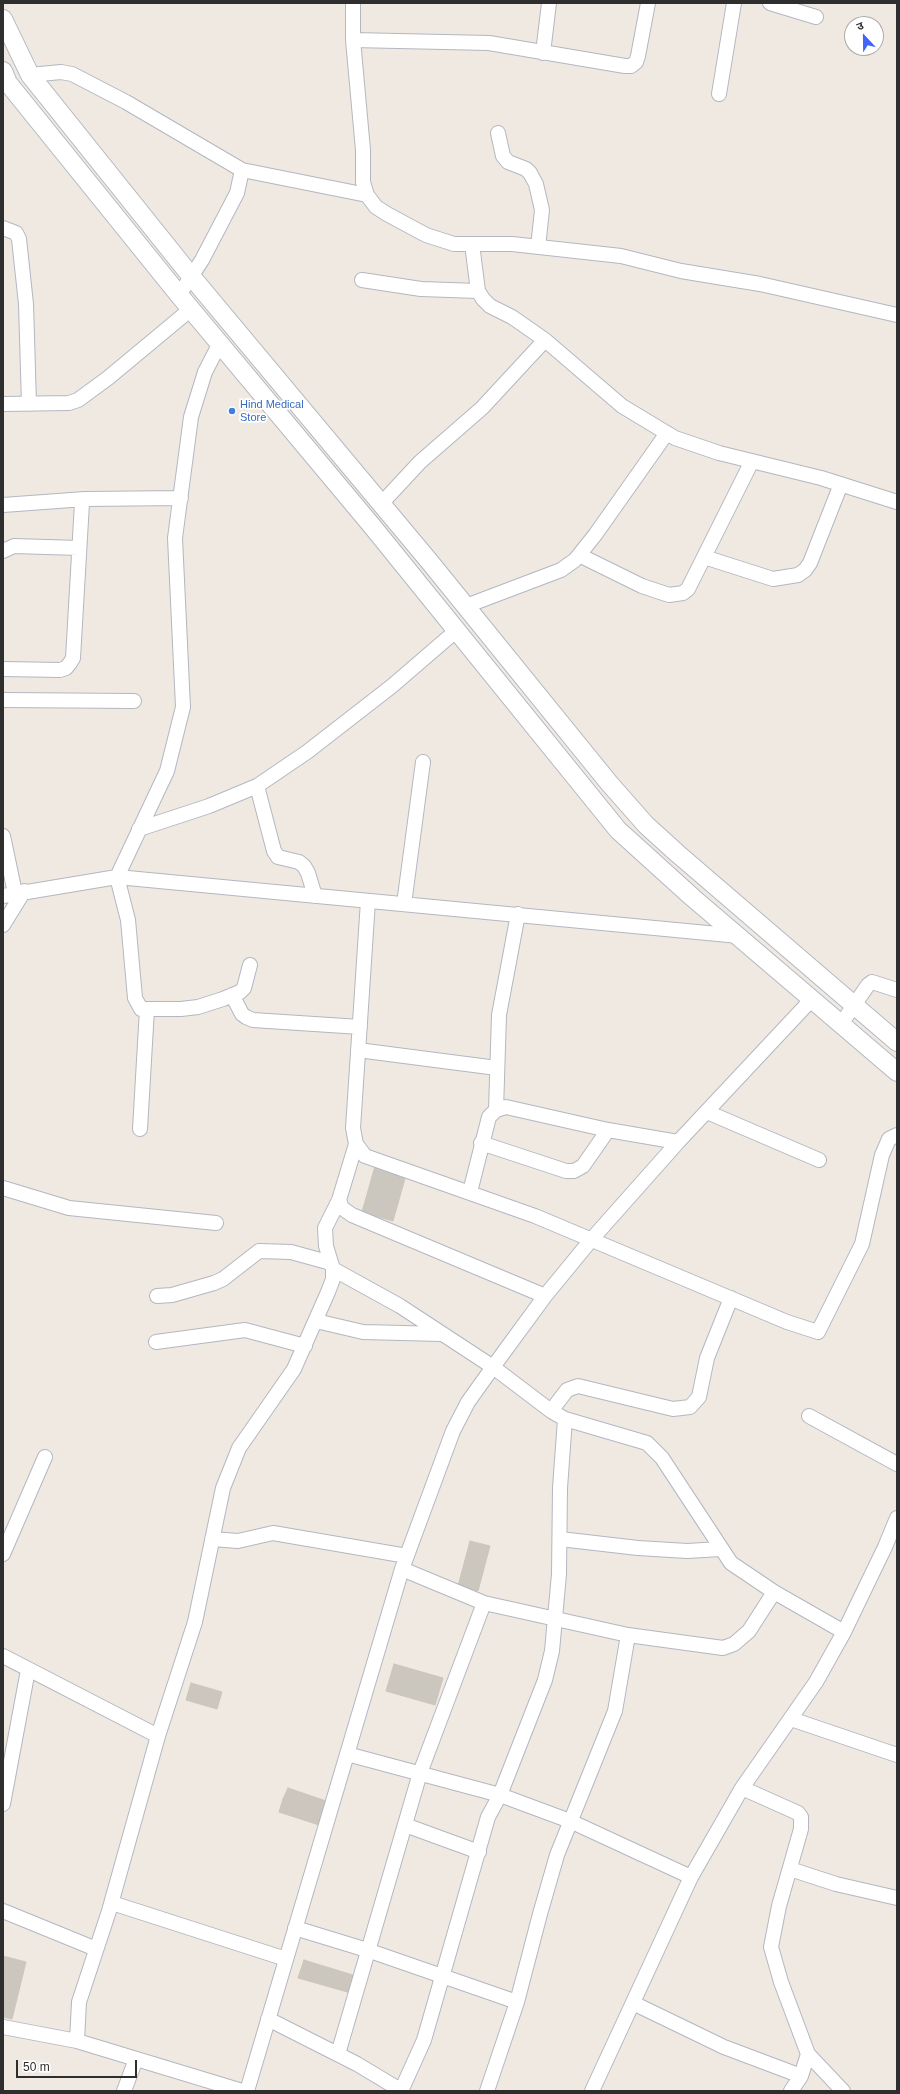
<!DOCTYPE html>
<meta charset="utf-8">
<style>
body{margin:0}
#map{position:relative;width:900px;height:2094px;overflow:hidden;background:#efe9e1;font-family:Arial,"Noto Sans Devanagari",sans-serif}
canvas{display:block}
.frame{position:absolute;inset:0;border:4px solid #2e2e2e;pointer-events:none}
.north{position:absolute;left:844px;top:16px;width:40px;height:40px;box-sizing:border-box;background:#fff;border:1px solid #ababab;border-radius:50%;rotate:338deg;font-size:11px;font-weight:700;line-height:16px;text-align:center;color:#2e2e2e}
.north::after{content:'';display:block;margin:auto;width:14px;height:18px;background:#4264fb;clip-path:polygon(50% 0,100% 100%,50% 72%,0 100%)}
.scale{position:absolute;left:16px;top:2060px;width:121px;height:18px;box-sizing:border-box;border:2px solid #2e2e2e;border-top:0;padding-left:5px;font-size:12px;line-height:14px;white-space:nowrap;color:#2e2e2e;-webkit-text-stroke:3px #fff;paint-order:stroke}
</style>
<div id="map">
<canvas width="900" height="2094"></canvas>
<div class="frame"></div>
<div class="north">उ</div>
<div class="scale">50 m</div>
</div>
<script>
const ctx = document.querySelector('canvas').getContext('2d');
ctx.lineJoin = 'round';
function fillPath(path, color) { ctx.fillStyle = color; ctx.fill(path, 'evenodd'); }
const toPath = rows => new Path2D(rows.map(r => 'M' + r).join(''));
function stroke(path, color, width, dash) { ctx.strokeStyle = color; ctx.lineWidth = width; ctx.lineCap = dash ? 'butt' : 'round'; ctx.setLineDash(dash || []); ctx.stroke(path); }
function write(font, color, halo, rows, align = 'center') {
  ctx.font = font + ' Arial,sans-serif'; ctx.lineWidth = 3.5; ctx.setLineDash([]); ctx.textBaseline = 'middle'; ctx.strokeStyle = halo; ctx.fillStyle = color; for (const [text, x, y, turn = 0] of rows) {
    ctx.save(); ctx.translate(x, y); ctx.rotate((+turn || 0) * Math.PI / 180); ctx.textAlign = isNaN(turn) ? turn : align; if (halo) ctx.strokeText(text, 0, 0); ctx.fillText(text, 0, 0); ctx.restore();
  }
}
const building = toPath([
 [375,1166,406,1175,393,1221,362,1212,375,1166],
 [470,1541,490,1546,478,1591,458,1586,470,1541],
 [394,1664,443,1678,435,1705,386,1691,394,1664],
 [191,1683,222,1692,217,1709,186,1700,191,1683],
 [288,1788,329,1802,326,1813,283,1799,288,1788],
 [283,1799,326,1813,322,1826,279,1812,283,1799],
 [3,1956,26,1962,12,2019,3,2017,3,1956],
 [304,1960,356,1976,351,1993,298,1978,304,1960]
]);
fillPath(building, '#cbc7bf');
stroke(building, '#cbc5ba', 1);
const minor = toPath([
 [353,3,353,40,363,150,363,182,367,195,376,207,387,214,426,235,454,244,512,244,621,256,681,271,760,284,897,315],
 [770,3,816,17],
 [353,40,489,43,625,66,631,66,636,62,638,56,648,3],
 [543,53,549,3],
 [30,75,61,72,72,74,126,102,242,170,367,195],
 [719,94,734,3],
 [498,133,503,156,508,162,526,169,530,173,536,184,542,210,538,247],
 [3,228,16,233,19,239,26,304,29,404],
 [472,244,478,291,483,299,490,306,512,317,545,340,622,406,675,438,719,453,821,478,897,502],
 [362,280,421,289,478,291],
 [179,295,202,260,237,193,242,170],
 [220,343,205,372,191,417,175,538,183,707,167,771,117,877,128,920,135,998,141,1009,181,1009,198,1007,223,999,240,992,244,988,250,965],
 [3,404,69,403,78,400,108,378,191,309],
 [381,504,420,462,482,408,545,340],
 [3,505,85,499],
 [3,551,14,546,79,548],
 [579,555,642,586,669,595,683,593,688,589,752,461],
 [704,557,773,579,798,575,805,570,810,563,841,484],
 [466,606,561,570,575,560,595,535,667,433],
 [3,669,60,670,66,668,70,663,73,658,82,503,85,499,181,498],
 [3,700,134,701],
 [257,786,274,851,278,857,299,862,304,866,308,873,315,896],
 [139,829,209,806,257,786,307,752,392,686,457,630],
 [3,836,15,893],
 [3,896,117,877,739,936],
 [368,901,353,1128,356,1144,365,1156,535,1216,787,1322,818,1332,862,1244,882,1155,889,1139,897,1135],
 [404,904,423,762],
 [3,925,24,891],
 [232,995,242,1014,246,1017,253,1020,360,1027],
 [841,1024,868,985,872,982,897,990],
 [358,1050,497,1068],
 [496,1110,499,1015,518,914],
 [707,1112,819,1160],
 [140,1129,147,1009],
 [481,1143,566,1171,574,1171,583,1166,608,1130],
 [356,1144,339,1200,342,1208,352,1215,545,1296],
 [3,1188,69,1208,216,1223],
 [470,1192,489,1117,496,1110,506,1107,608,1130,678,1142],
 [333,1269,400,1306,493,1367,551,1411,565,1419,647,1443,662,1458,731,1563,774,1592,844,1632,816,1682,742,1788,691,1877,592,2091],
 [157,1296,172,1295,214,1283,223,1279,259,1251,291,1252,331,1263],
 [316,1321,363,1332,441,1334],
 [156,1342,245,1330,305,1346],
 [551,1411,567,1390,578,1386,673,1409,690,1407,699,1397,707,1358,731,1298],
 [809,1416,897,1464],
 [212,1539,238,1541,273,1533,407,1556],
 [560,1539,638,1548,687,1551,721,1549],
 [3,1554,45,1457],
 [402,1569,484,1603,628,1635,723,1648,734,1644,749,1631,774,1592],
 [844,1632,885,1547,897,1518],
 [3,1656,158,1736],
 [791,1719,897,1755],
 [347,1754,500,1795,570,1821,691,1877],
 [742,1788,798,1813,801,1817,801,1829,779,1906,771,1947,781,1982,808,2054,801,2076,791,2091],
 [3,1804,28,1670],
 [405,1825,479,1852],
 [790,1869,836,1884,897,1898],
 [112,1903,286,1959],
 [3,1911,96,1949],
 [295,1928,367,1950,517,2002],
 [633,2003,724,2047,801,2076],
 [268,2019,357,2064,402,2091],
 [3,2027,77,2041,242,2091],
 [77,2041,79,2002,109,1911,158,1736,195,1622,223,1488,239,1448,294,1369,328,1292,333,1279,333,1269,326,1246,325,1228,339,1200],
 [338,2054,420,1773,484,1603],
 [808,2054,843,2091],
 [124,2091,136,2059],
 [247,2091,402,1569,453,1431,468,1402,493,1367,545,1296,591,1240,678,1142,812,999],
 [401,2091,424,2040,488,1817,500,1795,545,1680,552,1651,559,1574,560,1488,565,1419],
 [487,2091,517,2002,540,1914,557,1855,615,1711,628,1635]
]);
const tertiary = toPath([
 [3,19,30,75,191,276,429,561,609,783,646,825,678,854,897,1042],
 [3,71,8,83,179,295,372,526,618,830,692,897,897,1072]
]);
stroke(minor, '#b4b7c1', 16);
stroke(tertiary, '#b4b7c1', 20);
stroke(minor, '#fff', 14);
stroke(tertiary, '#fff', 18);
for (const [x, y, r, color] of [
 [232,411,4,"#3f7fe0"]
]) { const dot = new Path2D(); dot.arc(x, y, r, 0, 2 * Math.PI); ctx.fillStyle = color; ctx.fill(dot); stroke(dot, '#fff', 1.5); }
write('11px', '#366cbe', '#fff', [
 ["Hind Medical",240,405],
 ["Store",240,418]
], 'left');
</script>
